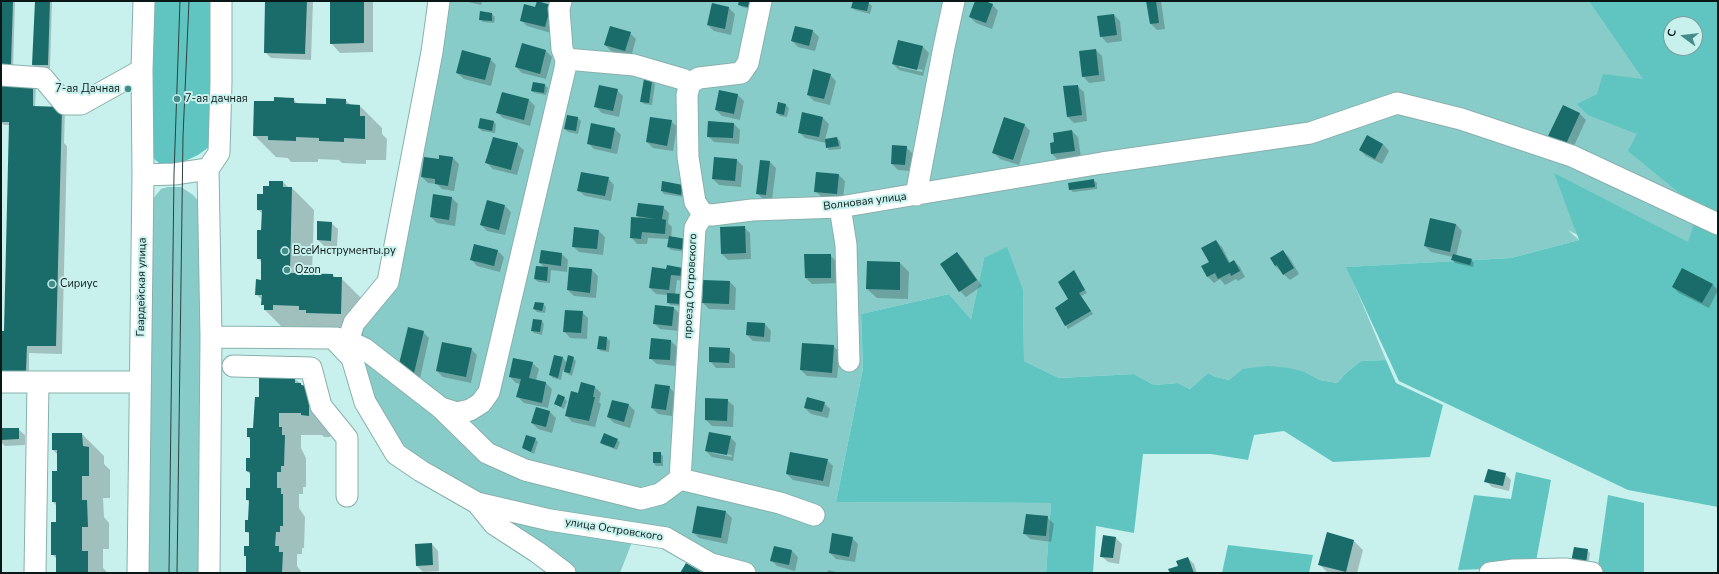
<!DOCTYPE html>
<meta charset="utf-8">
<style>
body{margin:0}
#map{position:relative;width:1719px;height:574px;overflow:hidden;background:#c8f1ee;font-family:"Nunito Sans",sans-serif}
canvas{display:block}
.frame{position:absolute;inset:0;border:2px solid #091817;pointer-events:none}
.north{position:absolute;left:1663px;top:16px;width:40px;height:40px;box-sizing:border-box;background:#c8f1ee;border:1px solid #7c9a98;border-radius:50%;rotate:285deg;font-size:11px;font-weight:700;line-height:16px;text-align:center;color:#091817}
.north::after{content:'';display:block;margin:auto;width:14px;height:18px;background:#448c88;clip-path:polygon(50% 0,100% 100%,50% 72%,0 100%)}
</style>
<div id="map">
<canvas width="1719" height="574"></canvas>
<div class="frame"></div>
<div class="north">С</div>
</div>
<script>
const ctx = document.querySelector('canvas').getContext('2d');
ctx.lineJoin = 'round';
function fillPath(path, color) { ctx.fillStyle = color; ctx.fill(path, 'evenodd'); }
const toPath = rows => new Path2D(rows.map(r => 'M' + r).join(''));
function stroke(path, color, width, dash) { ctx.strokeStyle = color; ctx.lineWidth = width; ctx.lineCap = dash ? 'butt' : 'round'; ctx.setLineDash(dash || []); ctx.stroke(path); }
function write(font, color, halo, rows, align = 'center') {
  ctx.font = font + ' "Nunito Sans",sans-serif'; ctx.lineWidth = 4; ctx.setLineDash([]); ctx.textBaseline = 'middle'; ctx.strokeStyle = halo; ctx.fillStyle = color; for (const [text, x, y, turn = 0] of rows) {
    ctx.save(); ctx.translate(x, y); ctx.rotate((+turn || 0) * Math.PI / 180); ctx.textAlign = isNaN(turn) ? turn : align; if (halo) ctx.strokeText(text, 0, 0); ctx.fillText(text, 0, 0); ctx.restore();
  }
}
fillPath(toPath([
 [444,1,1600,1,1632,34,1718,72,1718,334,1612,253,1568,230,1579,240,1511,258,1347,267,1386,360,1361,361,1346,373,1337,383,1320,380,1305,372,1242,369,1229,380,1216,377,1208,373,1190,389,1178,383,1154,385,1134,374,1059,378,1024,361,1023,290,984,258,971,319,949,294,861,314,863,368,836,502,1051,503,1046,573,761,573,692,549,551,516,479,494,423,460,400,443,366,383,361,339,362,327,371,313],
 [168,187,181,187,193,195,200,203,204,573,145,573,152,200,161,189],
 [499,511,634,537,620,573,574,573,502,523]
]), '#87ccc8');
fillPath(toPath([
 [151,1,213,1,213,70,209,147,198,155,183,162,167,165,159,163,151,156],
 [1589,1,1718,1,1718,507,1628,490,1399,381,1346,267,1511,258,1579,240,1554,173,1688,242,1699,209,1628,151,1637,134,1588,115,1577,104,1597,94,1603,74,1643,79],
 [1671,24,1695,24,1695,48,1671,48],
 [1007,247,1023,290,1024,361,1059,378,1134,374,1154,385,1178,383,1190,389,1208,373,1216,377,1229,380,1242,369,1268,366,1289,368,1305,372,1320,380,1337,383,1346,373,1361,361,1386,360,1396,383,1443,405,1430,457,1333,462,1284,431,1254,435,1248,460,1211,454,1143,454,1134,533,1096,526,1093,573,1046,573,1051,503,836,502,863,368,861,314,949,294,971,319,984,258],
 [1516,472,1551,480,1535,567,1458,570,1474,495,1511,499],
 [1608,495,1644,503,1644,573,1597,573],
 [1228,545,1313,555,1309,573,1222,573]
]), '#60c5c0');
fillPath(toPath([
 [1,1,15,1,13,68,2,67],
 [36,1,52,1,50,68,36,68,33,65],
 [266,1,313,1,311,60,271,58,265,52],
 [331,1,373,1,373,52,340,53,331,43],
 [464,1,482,1,481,5],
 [740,1,754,10,742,7,739,4],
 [854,1,869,3,872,6,870,14,855,10,852,7],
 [976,1,982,1,992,4,998,11,992,29,976,23,970,17],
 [1147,1,1161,1,1165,29,1157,30,1151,24],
 [712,4,729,8,735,14,731,35,714,31,708,25],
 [551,6,551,33,527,26,521,20,536,8],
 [481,13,492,14,495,17,494,23,483,22,480,19],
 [1114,15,1120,21,1122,41,1107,43,1101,36],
 [796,27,813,31,819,37,815,51,798,47,792,41],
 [630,33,636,39,631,57,611,51,605,45],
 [923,47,929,53,923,76,899,70,893,64],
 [899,65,923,70,922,72,899,67],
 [1096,50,1102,56,1105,81,1089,83,1083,76,1081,52],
 [546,51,552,57,546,79,522,73,516,67],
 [490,59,496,65,491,86,464,79,457,73],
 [830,75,836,81,830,105,814,101,808,95],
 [644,80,652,82,655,84,652,105,644,104,641,101],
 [36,84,35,107,65,111,64,143,67,146,62,354,29,353,29,374,1,373,1,332,7,332,10,125,4,125,1,122],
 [545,85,548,88,546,95,535,93,532,91],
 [1077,86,1084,92,1087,121,1074,123,1068,117],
 [617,90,623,96,619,117,602,113,596,107],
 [720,91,738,95,744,101,740,120,722,116,716,110],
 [293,99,298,104,327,105,345,100,351,105,360,106,382,128,382,134,387,139,386,160,366,160,366,164,342,163,339,160,318,159,318,162,291,162,288,158,276,157,254,135,275,102],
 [529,100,535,106,530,126,503,118,497,112],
 [779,104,786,105,789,108,787,117,780,116,777,113],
 [1580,114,1586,120,1572,150,1555,142,1549,136],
 [568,117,578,118,581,121,578,134,568,132,565,129],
 [823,118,829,124,825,140,837,138,840,141,841,149,829,150,827,147,826,143,805,138,799,132],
 [671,121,677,127,673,151,653,148,647,142],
 [494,122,496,124,495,133,482,131,479,128],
 [592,124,615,129,621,135,617,154,594,149,588,143],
 [734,124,740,130,739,144,714,142,708,136],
 [1024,124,1030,131,1019,165,1000,159,994,153],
 [1072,131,1078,137,1081,157,1058,160,1052,154,1051,144,1055,143],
 [517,144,524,150,517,175,493,169,487,163],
 [1383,144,1389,151,1382,164,1366,156,1360,150],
 [906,147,912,153,911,171,898,170,892,164],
 [453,158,459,164,454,191,442,189,437,184,428,183,422,177,439,160],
 [737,160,743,166,741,187,719,185,713,179],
 [761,161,770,162,776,168,772,200,763,199,757,193],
 [839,175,845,181,843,199,822,197,815,191],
 [608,178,614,185,611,201,585,196,578,190],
 [1094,181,1097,183,1097,189,1073,192,1070,189],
 [283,182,289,188,292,188,314,210,312,274,333,275,336,278,341,278,363,300,363,335,329,335,322,332,317,327,295,327,295,332,287,332,265,310,263,301,256,294,262,281,262,263,258,258,262,231,263,214,258,210,264,195,270,187],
 [682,186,684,197,664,194,662,191],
 [452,198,458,204,455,226,437,223,431,217],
 [505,206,511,212,505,235,487,231,481,225],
 [663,207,669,213,668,223,672,227,671,238,687,252,671,250,668,247,669,239,648,238,647,244,637,244,631,237,640,219,637,216],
 [318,223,331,223,338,229,337,246,324,246,318,240],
 [1456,224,1462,231,1456,256,1471,260,1474,263,1473,267,1455,263,1453,260,1453,257,1431,252,1425,246],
 [744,227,750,233,751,259,728,260,722,254],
 [599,231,605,237,603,255,579,252,573,246],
 [1216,241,1222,247,1230,263,1234,261,1240,267,1245,277,1238,281,1236,279,1225,285,1220,279,1214,283,1208,277,1203,267,1210,263],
 [498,251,504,257,500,272,477,266,471,259],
 [1283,251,1289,257,1299,274,1290,280,1275,266,1271,258],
 [957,253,963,259,982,286,966,297,960,291],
 [562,254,568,260,567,272,551,270,550,283,538,282,535,279,545,268,540,263],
 [805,255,830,255,836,261,837,283,812,284,806,278],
 [900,263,909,272,908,299,877,298,867,289],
 [570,268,592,270,598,276,596,298,574,296,568,290],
 [683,268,689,282,677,280,675,295,683,306,670,305,668,302,668,295,656,294,650,288,667,270],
 [1074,271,1087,293,1081,296,1093,314,1068,329,1056,308,1069,299],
 [730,282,736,288,735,310,709,309,703,303],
 [1712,284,1718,290,1709,308,1679,293,1673,287],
 [543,304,546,307,545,313,537,312,534,309],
 [674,308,680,314,678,331,660,329,654,323],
 [582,312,588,318,587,339,570,338,564,331],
 [542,321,544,324,542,335,534,333,532,330],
 [748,323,765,324,771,331,770,342,753,341,747,335],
 [423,332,429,338,420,378,406,370],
 [599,338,607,338,610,341,609,352,601,351,598,348],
 [671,341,677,347,675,366,657,364,650,358],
 [833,346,840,352,837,378,807,376,801,370],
 [471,349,477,355,471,383,443,377,437,371],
 [729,349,735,355,735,368,716,368,710,361],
 [563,358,567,363,573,358,576,361,572,376,568,374,563,370,561,380,553,378,550,375],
 [532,363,539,369,536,380,546,383,552,389,548,408,524,403,518,397,521,384,516,383,510,377],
 [295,379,331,409,330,437,324,437,322,435,301,435,301,448,306,458,306,487,303,487,303,494,299,494,299,508,305,517,304,548,302,548,302,554,297,554,297,566,302,573,247,573,247,558,245,555,250,547,250,535,246,531,249,521,250,503,247,500,251,489,251,475,247,471,251,459,251,440,248,437,254,429,260,398],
 [581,384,595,387,601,393,599,402,601,404,595,427,572,422,566,415,579,394],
 [669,387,675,393,672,416,658,414,652,408],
 [564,398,567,401,564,409,555,404],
 [727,400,734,406,733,427,712,426,706,420],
 [613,401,629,405,635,411,630,428,614,423,608,417],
 [824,403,830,409,828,418,811,414,805,408],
 [549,411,556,418,552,433,538,429,532,423],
 [1,429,18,429,25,435,25,445,5,446,1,442],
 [53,434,82,434,104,456,104,464,110,470,110,498,103,498,104,517,109,523,109,549,103,549,103,568,108,573,57,573,57,559,52,554,57,523,57,506,53,502,58,472,58,455,53,450],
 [730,437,736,443,733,461,712,457,706,451],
 [712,451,732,455,732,457,712,453],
 [535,439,538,442,534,454,523,448],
 [617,440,620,442,617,450,604,445,601,443],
 [660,453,663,456,663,466,656,466,654,463],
 [827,460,833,466,829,487,793,480,787,474],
 [1505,474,1511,480,1509,491,1492,487,1486,481],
 [726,512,732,518,727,544,699,538,693,532],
 [1047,517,1054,524,1051,542,1030,539,1024,533],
 [852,538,858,544,855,562,836,559,830,553],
 [1116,538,1122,544,1119,564,1108,562,1101,556],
 [1354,541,1363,550,1357,573,1328,573,1320,565],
 [432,544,438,551,439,571,423,572,417,566],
 [1587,550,1590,553,1588,566,1575,565],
 [792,551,798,557,795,571,777,566,771,560],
 [1188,558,1194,564,1197,573,1171,573],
 [828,570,840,573,827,573]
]), '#0003');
fillPath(toPath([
 [1,1,13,1,11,65,1,65],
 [35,1,50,1,48,65,32,65],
 [265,1,307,1,305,54,264,53],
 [330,1,364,1,364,43,330,44],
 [537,1,551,5,545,27,520,21,524,4,535,7],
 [739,1,754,1,752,8,738,5],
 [853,1,869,2,867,11,851,8],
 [975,1,985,1,993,4,986,23,969,17],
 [1146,1,1156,1,1159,23,1150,24],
 [712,3,729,7,725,29,707,25],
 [480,11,492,13,492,21,479,20],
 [1114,14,1117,35,1100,37,1097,16],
 [610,26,631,32,625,51,604,45],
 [795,26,813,30,809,46,791,41],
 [898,40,923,46,917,70,892,64],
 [522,43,546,50,540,74,515,67],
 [1096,49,1099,75,1082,77,1079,51],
 [462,50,491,58,485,80,456,73],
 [813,69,831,74,824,99,807,95],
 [644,79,652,81,649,103,640,102],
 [1,80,33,81,33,106,62,107,56,346,27,346,26,371,1,371,1,331,4,331,9,122,1,122],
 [533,82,545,84,544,93,531,91],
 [599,85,618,89,613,111,594,107],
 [1078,85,1082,115,1067,117,1063,86],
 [719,90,738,94,734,114,715,110],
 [502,92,529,99,524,120,496,113],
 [274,97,294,98,294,103,326,104,326,98,346,99,346,104,360,105,360,116,365,116,365,139,344,138,344,142,319,141,319,138,296,137,296,141,268,140,268,136,253,136,254,101,274,101],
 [778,102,786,104,784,115,776,113],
 [1563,105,1580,113,1566,144,1548,136],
 [802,112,823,117,819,137,798,133],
 [567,115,578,117,576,131,564,129],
 [650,117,672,120,667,146,646,142],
 [1004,117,1025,124,1013,160,992,153],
 [480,118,494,121,492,131,478,128],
 [708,121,734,123,733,138,707,137],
 [591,123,615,128,611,149,587,144],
 [1072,130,1075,151,1051,154,1050,143,1054,142,1053,133],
 [1367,135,1383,144,1375,159,1359,150],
 [493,137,518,143,511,170,485,163],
 [837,137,839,146,826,148,825,139],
 [892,145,907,146,905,165,891,164],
 [439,155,453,157,448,186,435,184,435,179,421,177,424,157,439,159],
 [714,157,737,159,735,181,712,179],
 [760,160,770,161,766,195,756,194],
 [581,172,609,177,605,196,577,191],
 [816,172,839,174,837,194,814,192],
 [1094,179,1095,187,1069,190,1068,183],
 [269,181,283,181,283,187,292,187,290,273,333,274,333,277,342,277,341,314,306,313,306,310,299,310,299,306,273,305,273,310,264,310,264,305,261,305,262,295,255,295,256,279,261,280,261,259,257,259,257,230,261,230,262,210,257,210,257,194,263,194,263,186,269,186],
 [662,181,683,185,681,195,661,191],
 [433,194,452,197,449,220,430,217],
 [487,200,505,205,499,230,480,225],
 [638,203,664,206,662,219,666,220,665,234,642,232,641,239,630,238,631,217,656,219,636,216],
 [1430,218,1456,224,1450,252,1424,246],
 [317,221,332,222,331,241,317,240],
 [745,226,746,253,721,254,720,227],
 [574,227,599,230,597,249,572,247],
 [669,236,686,239,685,250,667,247],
 [1216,240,1229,263,1234,260,1240,271,1231,276,1230,273,1218,279,1215,273,1207,277,1201,266,1209,262,1201,248],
 [474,244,498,250,494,266,470,260],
 [541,250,562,253,561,266,539,263],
 [1283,250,1294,268,1283,275,1277,265,1275,266,1270,258],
 [957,252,977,280,959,292,940,264],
 [804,254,831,254,831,278,805,278],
 [1453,254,1472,259,1470,265,1451,260],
 [867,261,900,262,900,290,866,289],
 [667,265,683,268,683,276,671,275,669,290,649,288,652,267,666,269],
 [536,266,548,267,547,281,534,279],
 [569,267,592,269,590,293,567,290],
 [1682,268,1713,284,1702,303,1672,287],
 [1074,270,1085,290,1079,293,1091,311,1065,326,1055,308,1068,299,1058,282],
 [703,280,730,281,729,304,702,303],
 [667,293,682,294,681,304,667,303],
 [535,302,544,303,542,311,533,309],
 [655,305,674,307,672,326,653,324],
 [565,310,583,311,581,333,563,332],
 [533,319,542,320,540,332,531,331],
 [747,322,765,323,764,337,746,335],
 [408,327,424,331,414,373,399,364],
 [599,336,607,337,606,350,597,349],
 [651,338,671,340,670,360,649,359],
 [442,342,472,348,466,377,436,371],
 [802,343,834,345,832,373,800,370],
 [709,347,730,348,729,363,709,362],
 [554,355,563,357,558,378,549,375],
 [568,355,574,357,570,373,564,372],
 [513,358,533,362,529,378,546,382,542,403,516,397,521,379,509,377],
 [259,378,295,378,295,383,301,383,301,385,309,386,309,416,301,415,301,413,279,413,279,427,282,427,282,435,285,435,284,466,281,466,281,472,277,472,277,488,281,488,281,494,283,494,283,526,280,526,280,532,276,532,275,546,279,546,279,552,283,552,282,573,246,573,246,556,244,556,244,546,249,546,249,532,245,532,245,520,248,520,249,500,246,500,246,488,250,488,250,472,246,471,246,458,250,458,250,437,247,437,247,428,253,428,255,397,259,397],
 [581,382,595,386,593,397,595,397,589,421,565,416,571,391,578,393],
 [655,384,670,386,666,410,651,408],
 [558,394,565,397,561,407,554,404],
 [807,397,825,402,822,412,804,408],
 [705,398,728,399,727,421,705,420],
 [612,400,629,404,624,422,607,417],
 [536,407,550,411,546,427,531,423],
 [1,428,19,428,19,439,1,440],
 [709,432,731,436,727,455,705,451],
 [52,433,82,433,83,446,89,447,89,476,82,476,82,500,87,500,88,527,82,527,82,551,88,551,88,573,56,573,56,555,51,555,51,522,56,522,56,502,52,502,52,471,57,471,57,450,52,450],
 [604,433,618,439,614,448,600,443],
 [526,435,536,438,531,452,522,448],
 [653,452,661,452,661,463,653,463],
 [790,452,828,459,823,481,786,474],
 [1488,469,1506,473,1503,486,1484,482],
 [697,506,726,511,721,538,692,533],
 [1026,514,1048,516,1046,536,1023,534],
 [1327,532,1354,540,1346,572,1318,565],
 [832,533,853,537,849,557,829,553],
 [1103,535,1116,537,1113,558,1100,557],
 [432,543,433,565,416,566,415,544],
 [774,546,792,550,789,565,770,561],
 [1574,547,1588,549,1586,564,1571,562],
 [1188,557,1194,573,1170,573,1168,569,1178,566,1176,561],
 [686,563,703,573,680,573]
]), '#196c69');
const minor = toPath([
 [221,1,221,82,219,153,208,169,211,337,333,338,352,358,365,402,396,454,421,471,477,503,550,520,666,538,711,564,745,573],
 [566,59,634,65,682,79,690,83],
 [1,75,43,78,65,104,81,104,142,70],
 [143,175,174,174,208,169],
 [916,195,944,47,954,1],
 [840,207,846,245,849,361],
 [703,214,712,215,752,210,840,207,1102,163,1310,133,1397,103,1461,119,1572,156,1718,224],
 [703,214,695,202,688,157,687,95,690,83,699,78,741,73,748,63,761,1],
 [336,338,348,341,365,349,441,408,487,453,525,470,641,499,660,494,680,479],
 [348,341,354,323,388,282,432,52,439,1],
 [233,366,311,368,321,406,347,438,347,496],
 [1,382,140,382],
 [441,408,457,413,470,410,481,403,489,392,565,69,566,59,562,49,559,9,561,1],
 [680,479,695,228,703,214],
 [680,479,780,503,814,515],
 [477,503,494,524,537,552,565,573],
 [35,573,38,383],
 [138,573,143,175,142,70,144,1],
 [209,573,211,337],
 [1490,573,1514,570,1565,569,1592,573]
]);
stroke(minor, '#88b0ad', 23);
stroke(minor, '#fff', 21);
stroke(toPath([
 [169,573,174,174,180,1],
 [177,573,183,136,189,1]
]), '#2d403f', 1);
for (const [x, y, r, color] of [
 [128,89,4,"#448c88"],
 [177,99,4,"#448c88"],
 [285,251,4,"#448c88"],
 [287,270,4,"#448c88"],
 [52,284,4,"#448c88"]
]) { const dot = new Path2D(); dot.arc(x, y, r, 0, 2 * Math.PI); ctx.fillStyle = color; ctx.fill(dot); stroke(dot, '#c8f1ee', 1.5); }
write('11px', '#091817', '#c8f1ee', [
 ["7-ая Дачная",120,89,"right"],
 ["7-ая дачная",185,99],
 ["ВсеИнструменты.ру",293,251],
 ["Ozon",295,270],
 ["Сириус",60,284]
], 'left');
write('11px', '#091817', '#c8f1ee', [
 ["Волновая улица",865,202,-7],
 ["проезд Островского",691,286,-87],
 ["Гвардейская улица",142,287,-89],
 ["улица Островского",614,530,9]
]);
</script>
